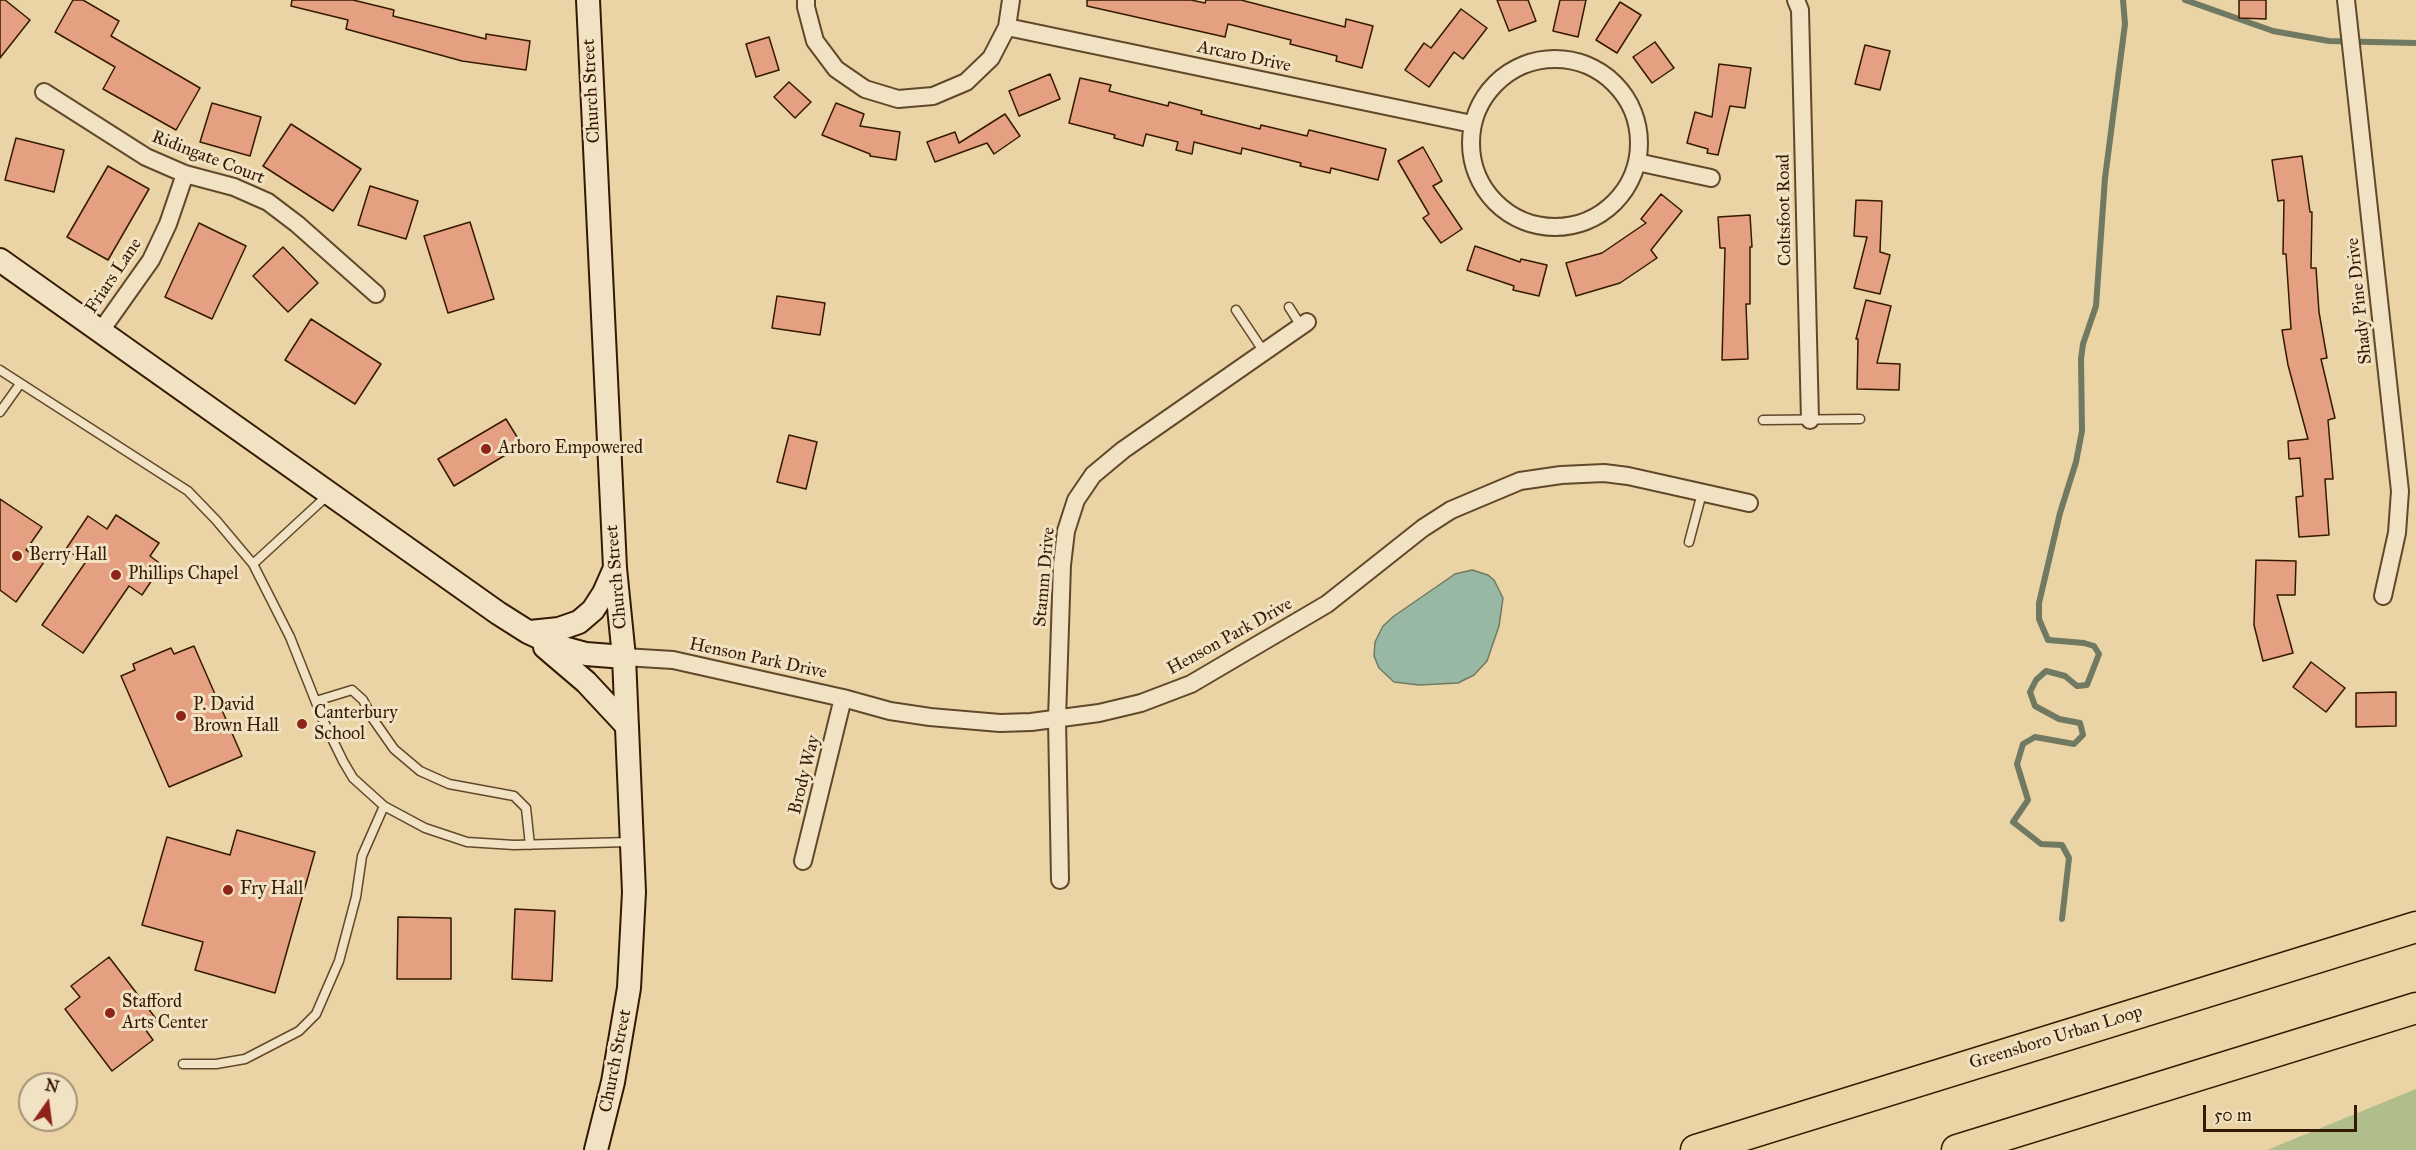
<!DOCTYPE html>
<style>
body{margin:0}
#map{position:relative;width:2416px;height:1150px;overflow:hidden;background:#ead3a4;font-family:"IM FELL Great Primer",serif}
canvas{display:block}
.north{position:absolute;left:18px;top:1072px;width:60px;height:60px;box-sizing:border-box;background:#f1e2c4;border:2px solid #a69276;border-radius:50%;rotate:14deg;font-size:16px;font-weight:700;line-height:24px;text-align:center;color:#351a01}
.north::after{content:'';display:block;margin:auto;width:21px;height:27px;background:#8f2418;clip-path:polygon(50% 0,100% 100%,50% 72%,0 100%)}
.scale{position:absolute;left:2203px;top:1105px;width:154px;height:27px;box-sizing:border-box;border:3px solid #351a01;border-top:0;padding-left:8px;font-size:18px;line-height:21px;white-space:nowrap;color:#351a01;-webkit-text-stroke:4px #f1e2c4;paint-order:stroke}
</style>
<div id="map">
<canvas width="2416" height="1150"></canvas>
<div class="north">N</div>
<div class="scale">50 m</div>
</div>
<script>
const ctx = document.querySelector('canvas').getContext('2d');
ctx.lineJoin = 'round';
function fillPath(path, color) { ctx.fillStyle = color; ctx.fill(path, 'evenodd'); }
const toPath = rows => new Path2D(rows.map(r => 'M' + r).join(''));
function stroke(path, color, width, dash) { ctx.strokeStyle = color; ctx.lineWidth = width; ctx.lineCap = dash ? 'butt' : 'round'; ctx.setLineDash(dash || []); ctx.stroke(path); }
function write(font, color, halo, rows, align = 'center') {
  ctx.font = font + ' "IM FELL Great Primer",serif'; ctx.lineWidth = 6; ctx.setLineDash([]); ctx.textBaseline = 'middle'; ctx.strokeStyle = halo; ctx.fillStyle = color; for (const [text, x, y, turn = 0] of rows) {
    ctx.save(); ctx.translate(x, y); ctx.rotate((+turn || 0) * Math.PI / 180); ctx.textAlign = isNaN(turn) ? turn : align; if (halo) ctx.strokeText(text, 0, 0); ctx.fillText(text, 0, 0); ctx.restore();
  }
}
fillPath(toPath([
 [2416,1089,2416,1150,2267,1150]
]), '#b0be8b');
const water = toPath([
 [1472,570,1488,575,1494,580,1503,598,1499,626,1487,661,1474,675,1458,683,1419,685,1394,682,1379,668,1374,656,1375,642,1383,626,1394,616,1455,574,1472,570]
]);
fillPath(water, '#98b8a3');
stroke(water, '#707962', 1.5);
stroke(toPath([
 [2185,0,2273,31,2329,41,2416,43],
 [2062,919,2069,858,2062,845,2041,844,2013,822,2028,800,2017,764,2023,744,2035,737,2074,744,2083,735,2080,723,2059,719,2035,706,2030,692,2036,680,2046,671,2065,676,2077,686,2087,685,2099,654,2094,646,2084,643,2048,640,2039,619,2039,603,2060,513,2076,462,2082,431,2081,359,2083,344,2096,306,2105,178,2125,24,2123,0]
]), '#707962', 6);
const building = toPath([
 [0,0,5,0,30,20,0,58,0,0],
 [73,0,83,0,119,21,111,36,200,88,176,130,103,89,115,67,55,32,73,0],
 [292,0,353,0,394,10,393,16,486,39,486,34,530,41,526,70,462,61,346,29,348,20,291,6,292,0],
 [1087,0,1191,0,1205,3,1206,0,1241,0,1345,27,1346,19,1373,26,1362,68,1336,61,1337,56,1290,44,1291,40,1228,24,1225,37,1087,6,1087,0],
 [1497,0,1528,0,1536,21,1509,31,1497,0],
 [1560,0,1586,0,1578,37,1553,31,1560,0],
 [2239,0,2266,0,2266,19,2239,18,2239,0],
 [1620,2,1641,15,1617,53,1596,40,1620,2],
 [1461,9,1487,28,1463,59,1454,52,1429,87,1405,70,1424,43,1431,48,1461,9],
 [769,37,779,70,756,77,746,44,769,37],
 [1655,42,1674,68,1652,83,1633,57,1655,42],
 [1865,45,1890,51,1880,90,1855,84,1865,45],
 [1719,64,1751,68,1745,108,1730,106,1718,155,1707,153,1708,149,1687,143,1695,112,1712,117,1719,64],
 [1050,74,1060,99,1019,116,1009,91,1050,74],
 [1080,78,1111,85,1109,91,1168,106,1169,102,1202,111,1201,114,1260,129,1261,125,1307,136,1309,130,1386,149,1378,180,1331,168,1330,173,1300,166,1301,163,1242,148,1241,154,1194,142,1192,154,1176,150,1178,142,1146,134,1143,146,1114,138,1115,135,1069,123,1080,78],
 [789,82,811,102,795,118,774,97,789,82],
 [212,103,261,117,250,156,200,142,212,103],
 [836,103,864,114,860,126,900,132,896,160,870,156,870,154,822,135,836,103],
 [1005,114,1020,136,994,154,987,143,935,162,927,142,955,132,959,143,1005,114],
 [291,124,361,169,333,211,263,166,291,124],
 [16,138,64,150,54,192,5,180,16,138],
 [1423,147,1442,181,1433,186,1462,229,1441,243,1423,218,1429,214,1398,161,1423,147],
 [2302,156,2310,212,2312,212,2311,268,2316,268,2319,312,2327,358,2321,359,2335,418,2328,420,2333,479,2325,479,2329,535,2299,537,2296,497,2303,496,2300,458,2289,459,2288,441,2308,439,2288,365,2282,330,2291,329,2286,254,2283,254,2284,200,2278,201,2272,160,2302,156],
 [108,166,149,189,108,260,67,237,108,166],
 [370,186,418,201,406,239,358,225,370,186],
 [1661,194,1682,211,1651,250,1657,258,1620,283,1576,296,1566,263,1602,253,1646,223,1641,219,1661,194],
 [1856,200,1882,201,1880,252,1890,255,1880,294,1854,288,1867,237,1854,236,1856,200],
 [1750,215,1752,247,1750,247,1750,304,1746,304,1748,359,1722,360,1725,248,1720,248,1718,217,1750,215],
 [470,222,494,299,448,313,424,236,470,222],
 [199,223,246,246,212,319,165,297,199,223],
 [1475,246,1520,262,1521,259,1547,265,1539,296,1513,290,1514,286,1467,270,1475,246],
 [283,247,318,283,288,312,253,276,283,247],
 [777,296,825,303,820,335,772,328,777,296],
 [1866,300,1891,306,1877,363,1900,364,1899,390,1857,389,1858,339,1856,339,1866,300],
 [311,319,381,364,355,404,285,360,311,319],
 [506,419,522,445,454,486,438,459,506,419],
 [789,435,817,442,806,489,777,482,789,435],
 [0,499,42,527,26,550,44,562,16,602,0,590,0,499],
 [116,515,159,543,150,556,162,565,142,595,129,586,83,653,42,625,85,563,66,549,88,516,107,529,116,515],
 [2256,560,2296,561,2295,595,2277,595,2293,653,2263,661,2254,625,2256,560],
 [194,646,242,756,169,787,121,676,135,670,133,664,171,648,174,654,194,646],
 [2311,662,2345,688,2326,712,2293,687,2311,662],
 [2396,692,2396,726,2356,727,2356,693,2396,692],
 [237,830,315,852,275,993,195,970,203,942,142,925,167,837,230,855,237,830],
 [515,909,555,911,552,981,512,979,515,909],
 [398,917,451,918,451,979,397,979,398,917],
 [109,957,157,1020,145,1029,153,1040,112,1071,65,1009,80,997,71,986,109,957]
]);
fillPath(building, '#e59f81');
stroke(building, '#351a01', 1.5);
const lane = toPath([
 [1289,307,1301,326],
 [1236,310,1264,352],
 [0,370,188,491,216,520,253,564,290,637,323,720,343,761,353,778,384,806,425,828,467,842,514,845,629,842],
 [0,412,20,384],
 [1763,420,1860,419],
 [1689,542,1702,493],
 [253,564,328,495],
 [316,701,352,690,363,700,373,719,394,749,420,771,449,784,514,796,526,808,530,845],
 [183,1064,216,1064,245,1059,299,1031,316,1014,339,961,356,897,362,856,384,806]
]);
const street = toPath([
 [806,0,806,7,815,41,836,69,865,89,898,99,933,96,966,82,991,58,1007,27,1011,0],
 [1796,0,1800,10,1810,420],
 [2346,0,2400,491,2397,533,2383,596],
 [1007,27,1472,124],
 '1471 143a84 84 0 1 1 168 0a84 84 0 1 1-168 0Z',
 [44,92,146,157,185,174,234,187,268,202,297,224,376,294],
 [1637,162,1711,178],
 [100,332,151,260,168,224,185,174],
 [624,657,673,660,843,698,890,711,930,717,1000,723,1031,722,1099,713,1141,703,1191,684,1327,604,1423,528,1451,510,1520,481,1561,475,1604,473,1628,476,1749,503],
 [803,861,843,698],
 [1060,880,1057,719,1062,565,1066,531,1076,500,1093,475,1123,450,1307,322]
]);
const secondary = toPath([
 [588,0,615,568,624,657,634,892,629,988,613,1082,596,1150],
 [0,260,498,613,528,632,560,647,586,654,624,657],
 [530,632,559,629,579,622,593,610,604,593,615,568],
 [545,647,586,682,627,726]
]);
const highway = toPath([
 [1696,1150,2416,927],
 [1957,1150,2416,1008]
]);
stroke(lane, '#62482a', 11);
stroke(street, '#62482a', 20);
stroke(secondary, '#351a01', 26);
stroke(highway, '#351a01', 33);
stroke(lane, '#f1e2c4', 8);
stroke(street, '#f1e2c4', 16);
stroke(secondary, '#f1e2c4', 22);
stroke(highway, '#ead3a4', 30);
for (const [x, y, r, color] of [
 [486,449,6,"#8f2418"],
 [17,556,6,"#8f2418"],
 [116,575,6,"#8f2418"],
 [181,716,6,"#8f2418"],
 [302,724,6,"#8f2418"],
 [228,890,6,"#8f2418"],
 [110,1013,6,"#8f2418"]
]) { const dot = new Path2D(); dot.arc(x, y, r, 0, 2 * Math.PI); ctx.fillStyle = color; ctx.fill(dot); stroke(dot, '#f1e2c4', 2); }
write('18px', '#351a01', '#f1e2c4', [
 ["Arcaro Drive",1244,57,12],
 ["Church Street",592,91,-93],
 ["Ridingate Court",208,158,21],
 ["Coltsfoot Road",1785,210,-91],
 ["Friars Lane",114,276,-56],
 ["Shady Pine Drive",2360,301,-96],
 ["Church Street",617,577,-95],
 ["Stamm Drive",1045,577,-85],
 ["Henson Park Drive",1230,637,-29],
 ["Henson Park Drive",758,659,12],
 ["Brody Way",805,775,-76],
 ["Greensboro Urban Loop",2056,1038,-17],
 ["Church Street",616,1061,-79]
]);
write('18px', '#351a01', '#f1e2c4', [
 ["Arboro Empowered",498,449],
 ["Berry Hall",29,556],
 ["Phillips Chapel",128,575],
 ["P. David",193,706],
 ["Brown Hall",193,727],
 ["Canterbury",314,714],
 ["School",314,735],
 ["Fry Hall",240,890],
 ["Stafford",122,1003],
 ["Arts Center",122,1024]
], 'left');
</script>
